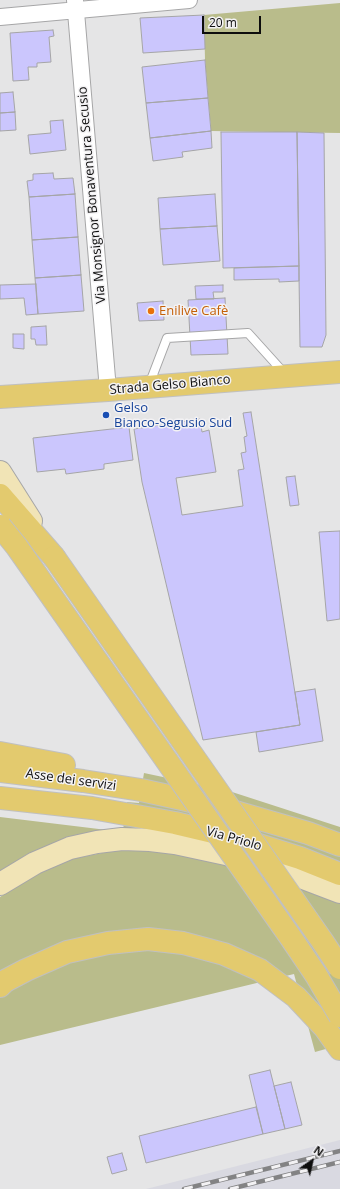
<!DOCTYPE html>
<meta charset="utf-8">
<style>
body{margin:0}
#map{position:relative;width:340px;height:1189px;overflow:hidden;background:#e5e5e6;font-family:"Open Sans",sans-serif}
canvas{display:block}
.north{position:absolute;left:292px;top:1141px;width:40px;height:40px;-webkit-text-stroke:3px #f3f2f4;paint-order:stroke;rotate:34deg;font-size:11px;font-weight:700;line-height:16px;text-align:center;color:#0d0d0d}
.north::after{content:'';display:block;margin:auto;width:14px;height:18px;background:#0d0d0d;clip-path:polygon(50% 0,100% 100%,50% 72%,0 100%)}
.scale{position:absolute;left:202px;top:16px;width:59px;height:18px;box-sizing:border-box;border:2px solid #0d0d0d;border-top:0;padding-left:5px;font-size:12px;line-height:14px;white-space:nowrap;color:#0d0d0d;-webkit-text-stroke:3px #f3f2f4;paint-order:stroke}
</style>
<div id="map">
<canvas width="340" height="1189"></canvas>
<div class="north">N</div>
<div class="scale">20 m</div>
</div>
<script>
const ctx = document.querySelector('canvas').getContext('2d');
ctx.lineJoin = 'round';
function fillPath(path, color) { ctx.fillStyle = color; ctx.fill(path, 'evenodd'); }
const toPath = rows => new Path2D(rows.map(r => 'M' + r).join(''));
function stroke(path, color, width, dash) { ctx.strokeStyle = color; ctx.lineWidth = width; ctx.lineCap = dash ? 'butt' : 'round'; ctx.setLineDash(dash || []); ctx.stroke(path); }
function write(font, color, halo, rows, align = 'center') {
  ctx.font = font + ' "Open Sans",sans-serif'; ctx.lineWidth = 3; ctx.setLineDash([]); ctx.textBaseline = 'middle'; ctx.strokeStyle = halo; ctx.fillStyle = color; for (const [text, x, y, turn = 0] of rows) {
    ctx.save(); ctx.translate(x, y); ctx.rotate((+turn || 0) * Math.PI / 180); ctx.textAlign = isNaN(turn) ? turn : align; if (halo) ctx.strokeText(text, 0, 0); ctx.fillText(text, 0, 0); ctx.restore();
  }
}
fillPath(toPath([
 [340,1140,340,1189,146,1189]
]), '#d9d9e1');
fillPath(toPath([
 [340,3,340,133,211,131,205,60,204,15],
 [144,773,229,791,340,827,340,1045,315,1052,294,974,0,1045,0,897,35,873,62,861,112,851,120,851,127,802,139,803],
 [0,817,107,830,56,843,26,855,0,872]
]), '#b9bc8b');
const building = toPath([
 [204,15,205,49,143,53,140,18,204,15],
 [53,30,54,36,49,37,51,62,37,63,37,67,28,67,29,80,13,81,10,33,53,30],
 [205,60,208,98,146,103,142,67,205,60],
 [13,92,15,112,0,113,0,93,13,92],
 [208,98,211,131,150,138,146,103,208,98],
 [15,112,16,130,0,131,0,113,15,112],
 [63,120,66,150,30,154,28,135,51,133,50,121,63,120],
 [211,131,212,148,182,152,183,157,153,161,150,138,211,131],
 [221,132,297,132,299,266,223,268,221,132],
 [297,132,324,133,326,335,322,347,300,347,297,132],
 [53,173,54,179,73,178,75,194,29,197,27,181,33,180,33,174,53,173],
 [75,194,78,237,32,240,29,197,75,194],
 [215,194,217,226,160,229,158,198,215,194],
 [217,226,220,261,163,265,160,229,217,226],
 [78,237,81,275,35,278,32,240,78,237],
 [299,266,299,281,279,282,279,279,234,280,234,268,299,266],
 [81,275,84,311,38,314,35,278,81,275],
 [36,284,38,314,26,315,24,298,0,299,0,285,36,284],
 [223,285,223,292,213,292,214,299,196,299,195,286,223,285],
 [225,298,228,354,191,355,188,300,225,298],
 [163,301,164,320,139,321,137,303,163,301],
 [46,326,47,345,36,345,35,339,31,339,31,327,46,326],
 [13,334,24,334,24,349,13,348,13,334],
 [251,412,300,725,203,740,142,482,134,429,200,419,202,432,209,430,216,472,176,478,182,515,243,506,238,470,244,469,241,453,246,452,244,437,247,436,243,413,251,412],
 [129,427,133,460,104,464,104,469,66,474,65,469,37,472,33,438,129,427],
 [295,476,299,505,290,506,286,477,295,476],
 [340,531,340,619,327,621,319,532,340,531],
 [315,689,323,741,259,752,256,732,300,725,295,692,315,689],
 [270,1070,285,1129,263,1134,249,1075,270,1070],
 [291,1082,302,1125,285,1129,274,1086,291,1082],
 [256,1107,263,1134,146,1163,139,1136,256,1107],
 [122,1153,127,1170,112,1174,107,1157,122,1153]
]);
fillPath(building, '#cbc6fd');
stroke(building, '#a5a5a6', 1);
const service = toPath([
 [149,385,167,338,248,333,285,374]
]);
const minor = toPath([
 [75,0,108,390],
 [0,17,189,0]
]);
const secondary = toPath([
 [0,472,31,521],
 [0,884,35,863,70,848,97,842,122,839,150,840,175,843,226,854,298,876,340,892]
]);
const primary = toPath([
 [0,397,108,390,340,372],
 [0,495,54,557],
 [0,753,64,765],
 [0,771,83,781,141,790,182,799,232,811,308,833,340,845],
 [0,798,92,808,175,823,230,836,300,858,340,874],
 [0,986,5,981,26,970,67,952,108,943,148,939,183,943,224,954,260,970,296,997,325,1028,340,1049]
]);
stroke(service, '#a6a6a7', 10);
stroke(minor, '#a6a6a7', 18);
stroke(secondary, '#a6a6a7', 24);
stroke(primary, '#c0c0c0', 24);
stroke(service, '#fff', 8);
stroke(minor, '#fff', 16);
stroke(secondary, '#f1e4b6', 22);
stroke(primary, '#e3ca6e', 22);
const rail = toPath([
 [184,1189,340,1151],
 [230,1189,340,1162]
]);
stroke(rail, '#838384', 4.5);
stroke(rail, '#f3f2f4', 3, [9]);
const primaryBridge = toPath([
 [0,526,17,547,291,938,316,975,340,1016],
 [54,557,323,942,340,968]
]);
stroke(primaryBridge, '#c0c0c0', 24, []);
stroke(primaryBridge, '#e3ca6e', 22);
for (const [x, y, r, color] of [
 [151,311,4,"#e8710a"],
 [106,415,4,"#1a4fb4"]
]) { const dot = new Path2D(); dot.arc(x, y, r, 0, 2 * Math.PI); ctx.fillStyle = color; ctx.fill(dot); stroke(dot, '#f3f2f4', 1.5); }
write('13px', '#0d0d0d', '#f3f2f4', [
 ["Via Monsignor Bonaventura Secusio",92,195,-95],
 ["Strada Gelso Bianco",170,385,-5],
 ["Asse dei servizi",71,780,8],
 ["Via Priolo",234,839,16]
]);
write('13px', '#c56008', '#f3f2f4', [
 ["Enilive Cafè",159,311]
], 'left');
write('13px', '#164399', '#f3f2f4', [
 ["Gelso",114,408],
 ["Bianco-Segusio Sud",114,423]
], 'left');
</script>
